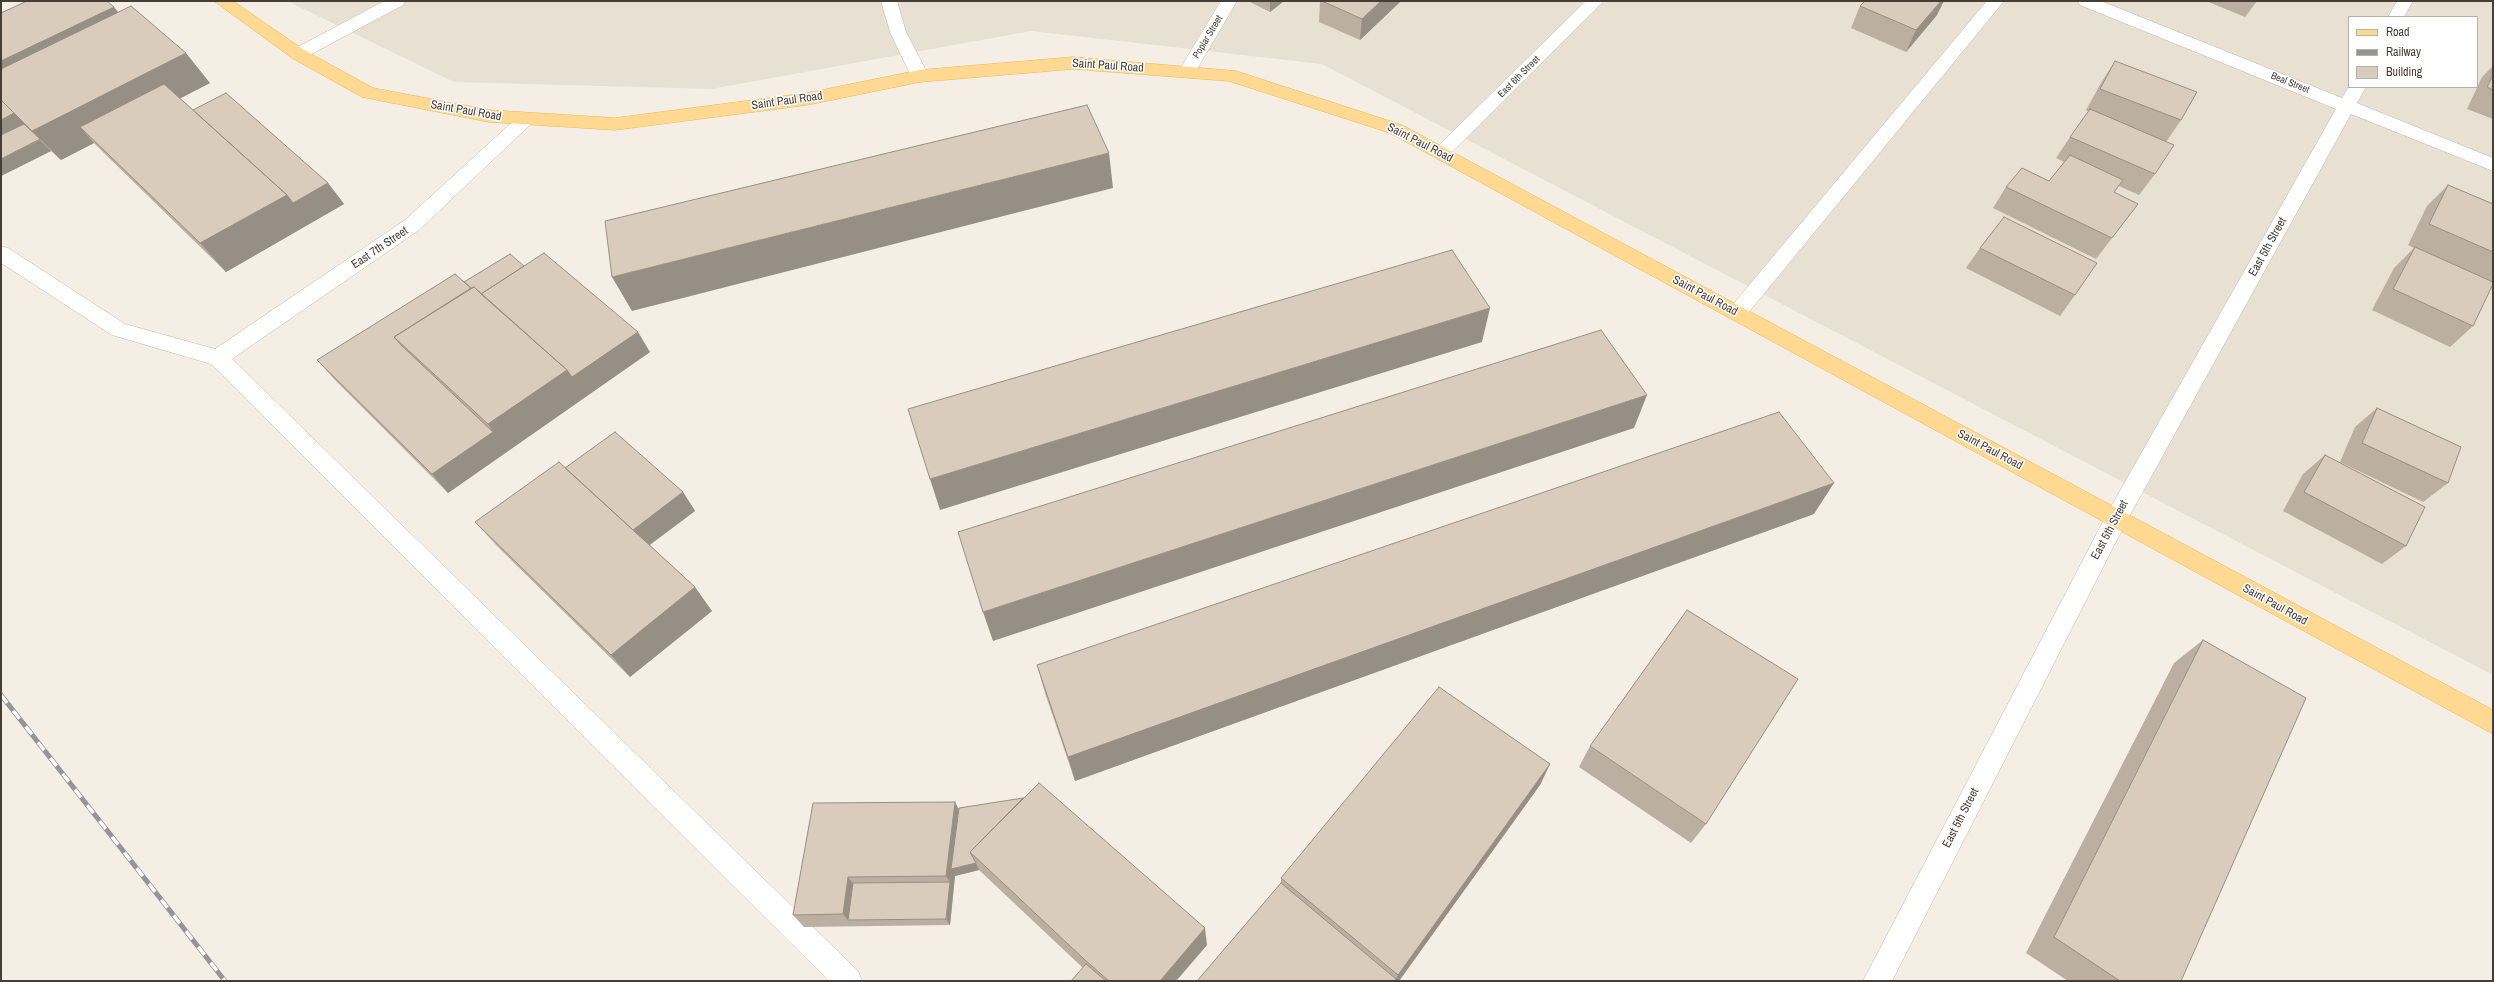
<!DOCTYPE html>
<style>
body{margin:0}
#map{position:relative;width:2494px;height:982px;overflow:hidden;background:#f4eee4;font-family:"Archivo Narrow",sans-serif}
canvas{display:block}
.frame{position:absolute;inset:0;border:2px solid #463e34;pointer-events:none}
.legend{position:absolute;left:2348px;top:16px;width:130px;height:72px;box-sizing:border-box;background:#fff;border:1px solid #b5b2ae;margin:0;padding:5px 7px;list-style:none;font-size:12px;color:#463e34}
.legend li{display:flex;align-items:center;gap:8px;height:20px}
.legend b{width:20px;border:1px solid #b5b2ae}
</style>
<div id="map">
<canvas width="2494" height="982"></canvas>
<div class="frame"></div>
<ul class="legend">
<li><b style="height:5px;background:#ffd992"></b>Road</li>
<li><b style="height:5px;background:#959595"></b>Railway</li>
<li><b style="height:11px;background:#d9ccbc"></b>Building</li>
</ul>
</div>
<script>
const ctx = document.querySelector('canvas').getContext('2d');
ctx.lineJoin = 'round';
function fillPath(path, color) { ctx.fillStyle = color; ctx.fill(path, 'evenodd'); }
const toPath = rows => new Path2D(rows.map(r => 'M' + r).join(''));
function stroke(path, color, width, dash) { ctx.strokeStyle = color; ctx.lineWidth = width; ctx.lineCap = dash ? 'butt' : 'round'; ctx.setLineDash(dash || []); ctx.stroke(path); }
function write(font, color, halo, rows, align = 'center') {
  ctx.font = font + ' "Archivo Narrow",sans-serif'; ctx.lineWidth = 3; ctx.setLineDash([]); ctx.textBaseline = 'middle'; ctx.strokeStyle = halo; ctx.fillStyle = color; for (const [text, x, y, turn = 0] of rows) {
    ctx.save(); ctx.translate(x, y); ctx.rotate((+turn || 0) * Math.PI / 180); ctx.textAlign = isNaN(turn) ? turn : align; if (halo) ctx.strokeText(text, 0, 0); ctx.fillText(text, 0, 0); ctx.restore();
  }
}
fillPath(toPath([
 [287,1,2493,1,2493,675,1322,64,1031,31,711,89,454,82],
 [2349,17,2477,17,2477,87,2349,87]
]), '#e8e0d2');
const minor = toPath([
 [384,1,405,1,403,5,304,58,298,60,292,58,289,54,292,50,384,1],
 [881,1,897,1,906,32,929,76,926,80,920,82,914,80,911,76,890,32,881,1],
 [1221,1,1237,1,1193,76,1181,76,1178,72,1221,1],
 [1586,1,1604,1,1447,157,1441,159,1435,157,1432,153,1435,149,1586,1],
 [1987,1,2004,1,1744,318,1737,321,1730,318,1727,313,1730,308,1987,1],
 [2078,1,2101,1,2342,98,2349,86,2366,87,2357,103,2493,158,2493,171,2351,114,2124,526,1892,981,1863,981,2108,512,2336,109,2080,5,2078,1],
 [2397,1,2413,1,2404,17,2388,17,2397,1],
 [526,113,532,115,535,119,532,123,419,230,232,359,858,971,862,981,829,981,211,364,112,335,1,263,1,246,8,248,125,324,215,349,405,220,520,115,526,113]
]);
const major = toPath([
 [214,1,233,1,304,50,373,88,489,110,615,118,807,93,920,70,1073,57,1236,71,1402,125,2493,710,2493,734,1390,133,1229,81,1073,69,920,82,807,105,615,130,489,122,362,97,292,58,214,1]
]);
stroke(minor, '#c3b8a9', 1);
stroke(major, '#edb659', 1);
fillPath(minor, '#fff');
fillPath(major, '#ffd992');
const rail = toPath([
 [1,695,225,981]
]);
stroke(rail, '#959595', 5);
stroke(rail, '#fff', 3.5, [10]);
fillPath(toPath([
 [1248,1,1284,1,1270,12],
 [1320,1,1401,1,1360,40,1319,22],
 [2206,1,2257,1,2245,17],
 [1860,6,1937,15,1906,52,1851,28],
 [1,13,118,13,210,83,180,98,193,110,328,183,344,204,226,272,107,156,94,143,61,160,51,151,1,176],
 [2115,61,2181,120,2166,142,2155,174,2139,195,2119,186,2114,193,2138,204,2096,259,1993,208,2006,187,2049,181,2064,162,2056,158,2070,137,2089,112,2086,110,2101,83],
 [2493,66,2493,119,2467,109,2482,77],
 [2448,185,2493,204,2493,284,2473,326,2450,347,2372,310,2394,268,2414,248,2408,245,2427,206],
 [1980,248,2075,295,2060,316,1966,268],
 [524,266,650,352,448,493,335,380,317,360,464,282],
 [2377,408,2448,483,2423,502,2340,462,2355,427],
 [2325,455,2406,546,2382,564,2283,511,2303,474],
 [683,492,695,511,650,545,712,611,630,677,498,547,475,522],
 [1814,514,1075,781,1045,693,1037,665],
 [2203,640,2181,981,2068,981,2026,953,2174,663],
 [1590,746,1706,824,1691,843,1579,767],
 [1550,764,1540,785,1399,981,1197,981,1281,883,1281,878],
 [813,803,959,808,1207,945,1176,981,1071,981,1083,968,979,870,955,876,950,925,804,927,793,915]
]), '#bbafa2');
fillPath(toPath([
 [1270,1,1284,1,1270,12],
 [1381,1,1401,1,1360,40,1362,19],
 [1941,1,1944,1,1937,15,1906,52,1916,30],
 [114,7,138,37,1,100,1,61],
 [186,53,210,83,96,142,80,127,94,143,61,160,32,131],
 [14,113,35,135,1,152,1,120],
 [40,140,51,151,1,176,1,159],
 [1109,153,1113,188,632,311,612,277],
 [328,183,344,204,226,272,200,243,287,195],
 [1490,308,1482,342,940,510,930,479],
 [638,332,650,352,448,493,432,474,493,432,488,424,567,370],
 [1647,395,1634,428,993,641,983,612],
 [1834,483,1814,514,1075,781,1068,757],
 [683,492,695,511,644,549,632,531],
 [695,587,712,611,630,677,611,655],
 [1550,764,1540,785,1399,981,1394,981,1396,979,1398,975],
 [955,802,962,816,956,868,976,863,979,870,955,876,950,925,946,919,950,882,946,876],
 [848,877,858,890,848,920,843,914],
 [1205,928,1207,945,1176,981,1160,981]
]), '#988f84');
const building = toPath([
 [27,1,107,1,114,7,1,61,1,13,27,1],
 [1322,1,1381,1,1362,19,1322,1],
 [1865,1,1941,1,1916,30,1860,6,1865,1],
 [131,6,186,53,32,131,1,100,1,69,131,6],
 [2115,61,2197,92,2181,120,2100,89,2115,61],
 [2493,75,2493,90,2487,87,2493,75],
 [164,84,287,195,200,243,80,127,164,84],
 [226,93,328,183,293,203,287,195,193,110,226,93],
 [1,100,14,113,1,120,1,100],
 [1087,105,1109,153,612,277,605,221,1087,105],
 [2090,109,2174,145,2155,174,2070,137,2090,109],
 [24,124,40,139,1,159,1,135,24,124],
 [2070,155,2123,180,2114,192,2138,204,2112,238,2006,187,2022,168,2049,181,2070,155],
 [2448,185,2493,204,2493,252,2429,224,2448,185],
 [2004,217,2097,263,2075,295,1980,248,2004,217],
 [2415,247,2493,282,2493,284,2473,326,2393,289,2415,247],
 [1452,250,1490,308,930,479,908,409,1452,250],
 [544,253,638,332,572,377,567,370,481,294,544,253],
 [510,254,524,266,481,294,474,287,471,288,464,282,510,254],
 [455,274,471,288,394,337,401,345,493,432,432,474,317,360,455,274],
 [474,287,567,370,488,424,394,337,474,287],
 [1601,330,1647,395,983,612,958,532,1601,330],
 [2377,408,2461,447,2448,483,2362,443,2377,408],
 [1779,412,1834,483,1068,757,1037,665,1779,412],
 [615,432,683,492,633,530,565,468,615,432],
 [2325,455,2425,507,2406,546,2304,492,2325,455],
 [559,462,695,587,611,655,475,522,559,462],
 [1687,610,1798,679,1706,824,1590,746,1687,610],
 [2203,640,2306,698,2181,981,2120,981,2054,937,2203,640],
 [1439,687,1550,764,1398,975,1281,878,1439,687],
 [1039,783,1205,928,1160,981,1109,981,1085,960,970,852,1039,783],
 [1023,798,970,852,976,863,951,869,959,808,1023,798],
 [955,802,946,876,848,877,843,914,793,915,813,803,955,802],
 [950,882,946,919,848,920,853,883,950,882],
 [1281,883,1396,979,1394,981,1197,981,1281,883],
 [1086,964,1106,981,1071,981,1086,964]
]);
fillPath(building, '#d9ccbc');
stroke(building, '#988f84', 1);
write('10px', '#463e34', '#fff', [
 ["Poplar Street",1208,37,-59],
 ["East 6th Street",1519,77,-45],
 ["Beal Street",2290,83,22]
]);
write('12px', '#463e34', '#fff', [
 ["Saint Paul Road",1108,66,4],
 ["Saint Paul Road",787,101,-8],
 ["Saint Paul Road",466,111,10],
 ["Saint Paul Road",1420,143,27],
 ["East 5th Street",2268,247,-61],
 ["East 7th Street",380,248,-34],
 ["Saint Paul Road",1705,296,28],
 ["Saint Paul Road",1990,450,28],
 ["East 5th Street",2110,530,-62],
 ["Saint Paul Road",2275,605,29],
 ["East 5th Street",1961,818,-63]
]);
</script>
